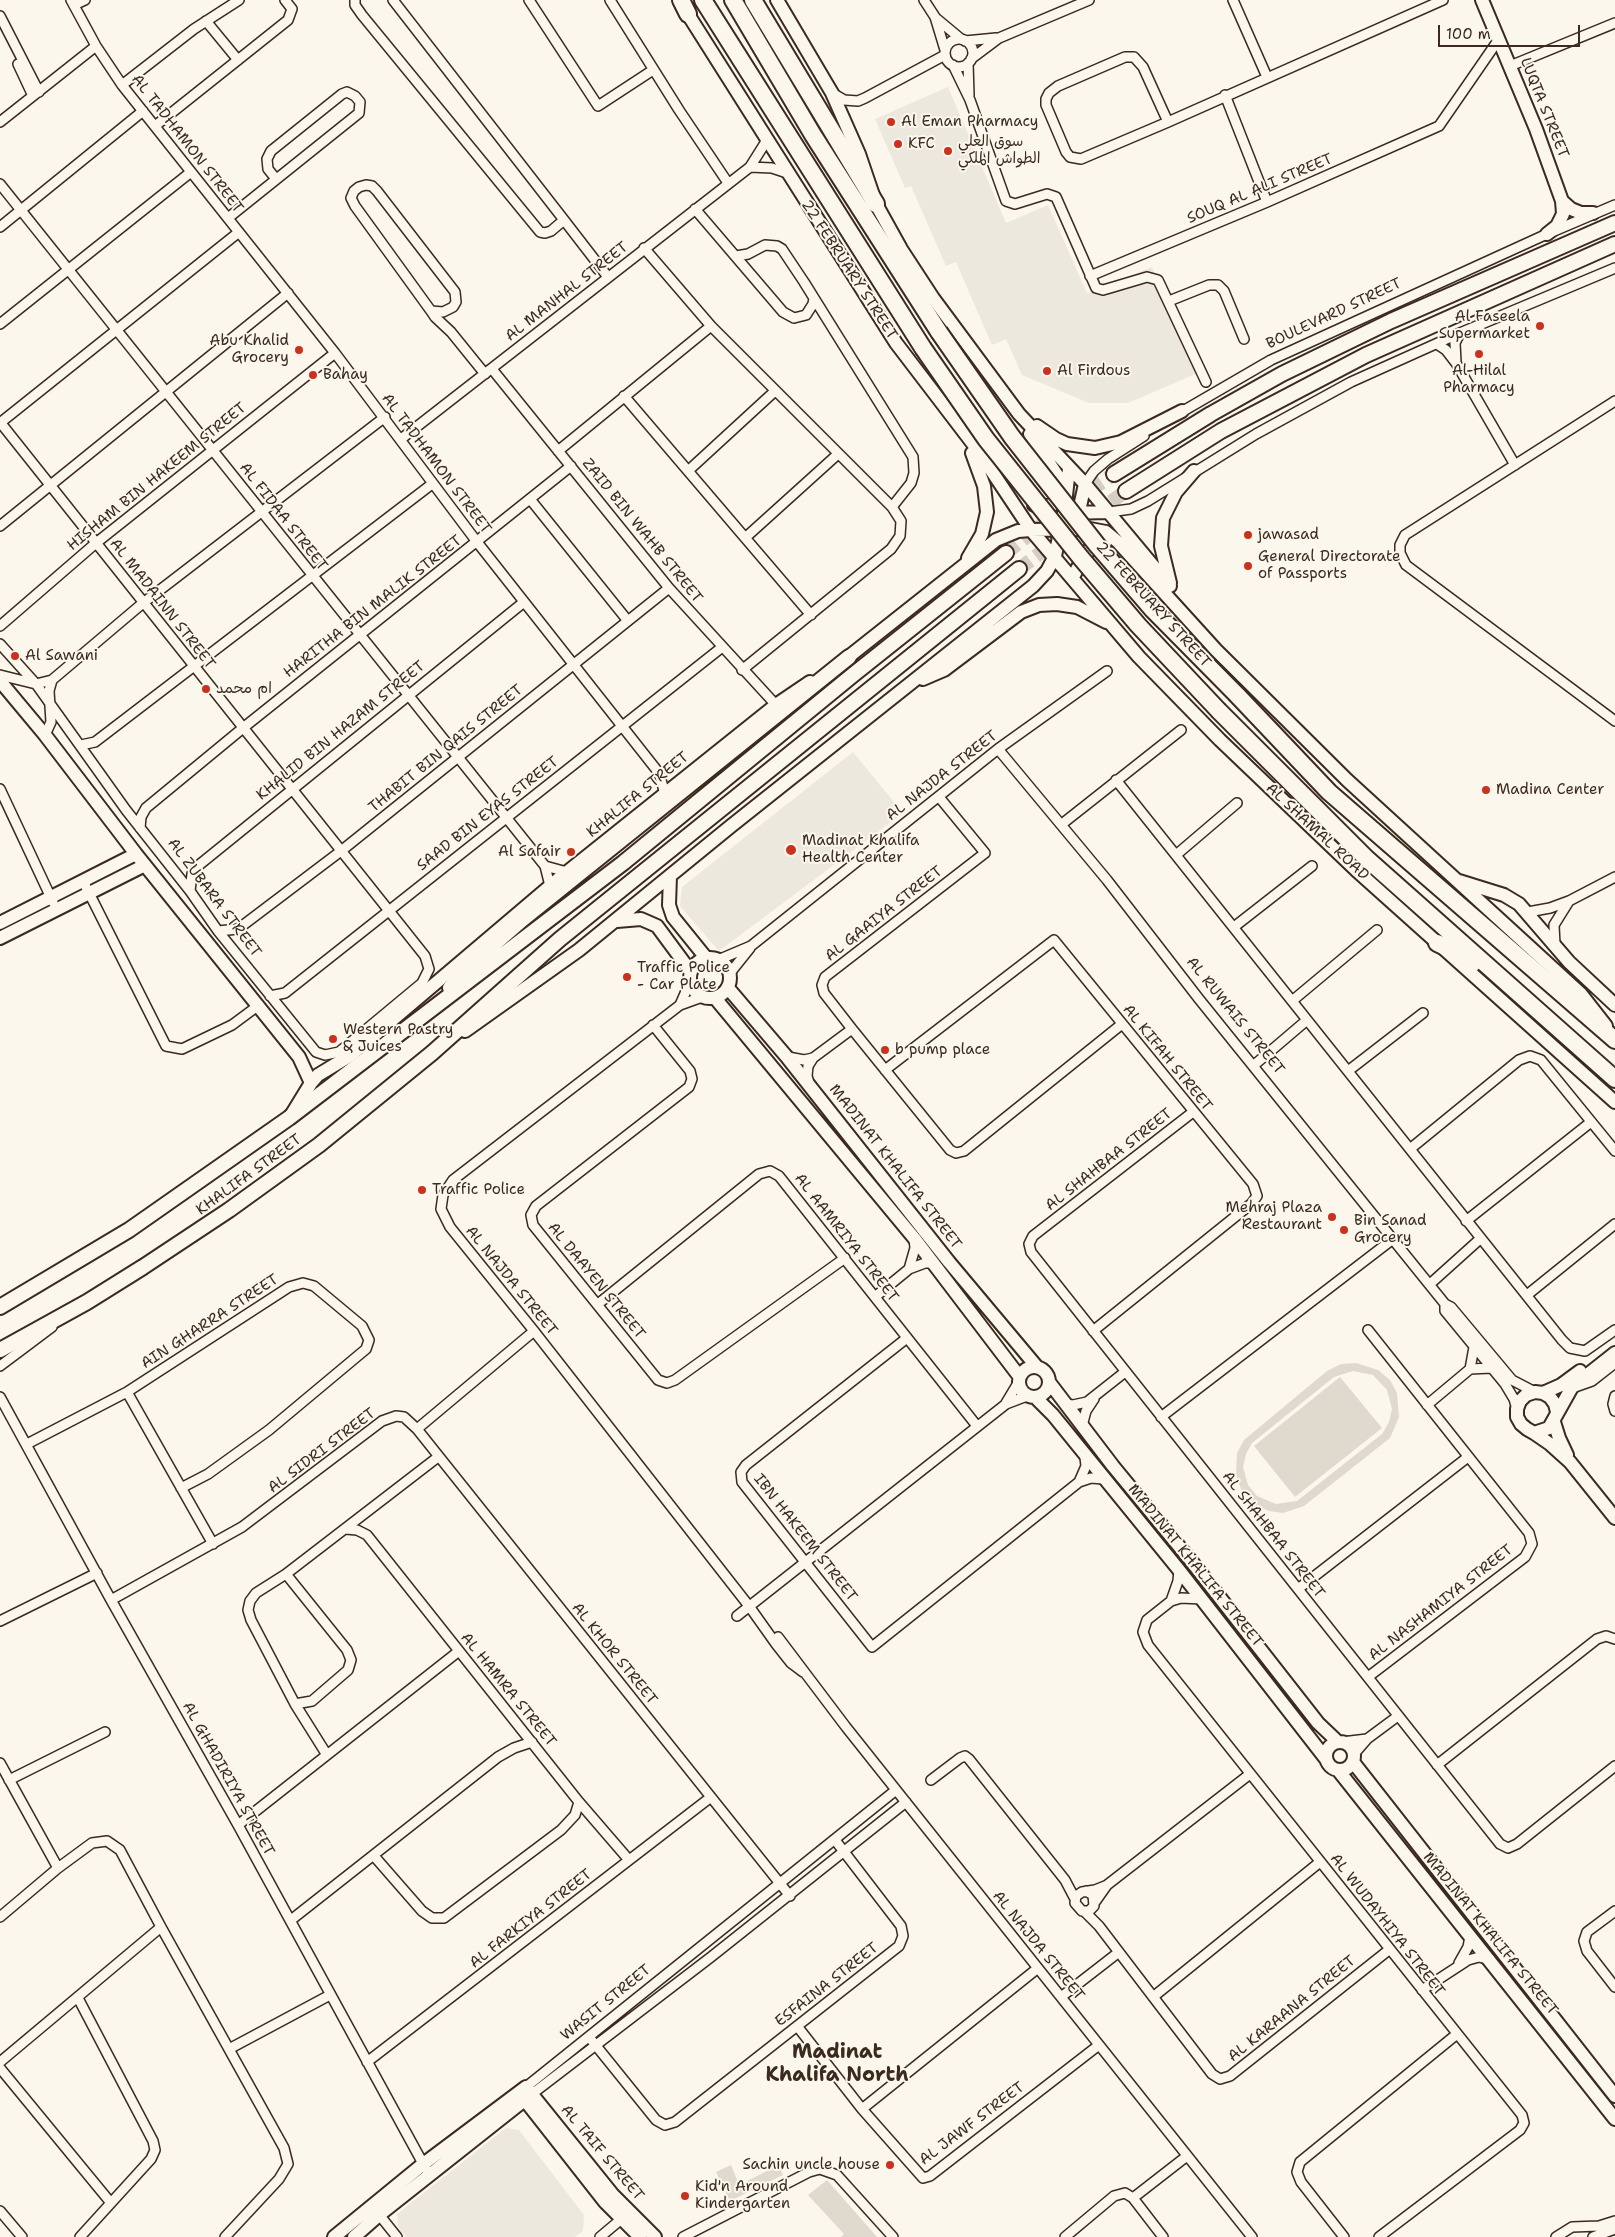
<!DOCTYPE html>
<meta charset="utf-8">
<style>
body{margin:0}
#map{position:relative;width:1615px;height:2237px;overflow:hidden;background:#fbf7ec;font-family:"Shantell Sans",sans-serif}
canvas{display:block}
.scale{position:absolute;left:1438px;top:25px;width:142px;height:22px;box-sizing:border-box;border:2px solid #3b2a1e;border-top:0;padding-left:6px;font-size:15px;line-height:18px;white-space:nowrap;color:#3b2a1e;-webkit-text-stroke:4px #fbf7ec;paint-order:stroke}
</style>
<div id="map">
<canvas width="1615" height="2237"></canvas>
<div class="scale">100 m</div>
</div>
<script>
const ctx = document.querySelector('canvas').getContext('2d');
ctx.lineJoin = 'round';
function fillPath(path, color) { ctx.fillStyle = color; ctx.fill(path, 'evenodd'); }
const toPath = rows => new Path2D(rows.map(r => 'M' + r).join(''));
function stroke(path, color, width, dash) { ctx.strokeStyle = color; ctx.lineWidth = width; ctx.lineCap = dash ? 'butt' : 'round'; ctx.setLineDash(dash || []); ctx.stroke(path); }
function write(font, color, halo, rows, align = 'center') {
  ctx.font = font + ' "Shantell Sans","Playpen Sans Arabic",sans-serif'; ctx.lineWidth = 4; ctx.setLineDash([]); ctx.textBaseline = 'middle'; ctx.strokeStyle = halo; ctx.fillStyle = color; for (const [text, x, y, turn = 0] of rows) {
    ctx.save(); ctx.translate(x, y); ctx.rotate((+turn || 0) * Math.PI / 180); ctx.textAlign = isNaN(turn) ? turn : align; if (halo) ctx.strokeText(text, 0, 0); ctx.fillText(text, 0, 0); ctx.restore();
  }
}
fillPath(toPath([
 [948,87,1006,223,1048,205,1087,293,1152,267,1198,373,1128,403,1089,403,1022,375,1006,339,992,345,956,262,946,266,911,186,905,188,875,119],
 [853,752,903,813,719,951,680,906,682,887],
 [506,2128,519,2130,584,2215,583,2231,575,2237,406,2237,398,2227,397,2214]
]), '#ede8dd');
fillPath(toPath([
 [1356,1363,1378,1370,1390,1380,1397,1393,1399,1417,1390,1438,1304,1506,1283,1513,1269,1511,1255,1505,1241,1489,1236,1475,1237,1453,1244,1440,1327,1371,1341,1364],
 [1353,1371,1373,1375,1387,1390,1392,1409,1389,1422,1382,1434,1297,1501,1276,1504,1257,1496,1248,1485,1243,1467,1246,1454,1252,1443,1334,1377],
 [1340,1377,1382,1428,1295,1497,1254,1446],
 [731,2165,739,2185,779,2165,783,2175,730,2201,716,2172],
 [827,2180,863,2221,877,2237,841,2237,844,2234,808,2195]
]), '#dfd9ce');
stroke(toPath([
 [1094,514,1126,491],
 [1006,553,1058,512,1114,474],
 [1019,569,1056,541]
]), '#d5cec3', 14, [14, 7]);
const street = toPath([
 [71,0,96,46,122,85,335,353,477,542,659,773,665,794],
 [355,0,355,5,362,15,540,232,545,233,551,231,564,220,393,0],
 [529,0,598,106,653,70],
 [610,0,679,110,728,183],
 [924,0,935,17,945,50],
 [1233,0,1267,77],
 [74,5,85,0],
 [0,16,39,92],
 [937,19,961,39],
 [206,21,238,60],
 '945 53a14 14 0 1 1 28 0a14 14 0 1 1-28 0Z',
 [965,41,996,38],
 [971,59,999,38,1089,0],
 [968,63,969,95],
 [18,64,33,96],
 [953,65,970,100,1006,201,1015,204,1047,194,1056,197,1096,288,1103,290,1110,288,1147,277,1158,280,1206,382],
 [1510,66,1615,23],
 [122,85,194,29,239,0],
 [832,93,844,100,858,101,865,98,945,55],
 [1225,95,1267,202],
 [0,122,96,46],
 [1168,122,1143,67,1134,57,1125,57,1058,86,1049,93,1046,99,1046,105,1066,152,1070,157,1081,159,1168,122,1443,0],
 [155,126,288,20,292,9,285,0],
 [750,167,772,168,787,173],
 [0,184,545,866,550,886],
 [695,209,783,312,794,318,806,315,813,304,814,298],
 [228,218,359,113,360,102,355,96,347,92,342,94,271,151,267,159,268,169,276,179],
 [564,220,608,277],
 [0,227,143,111],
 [644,248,711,326,892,507,901,521,900,536,891,549,742,670],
 [736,256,748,254,765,245,777,246,782,249,804,282,913,457,914,473,911,483,892,507],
 [1090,276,1267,202,1439,126,1499,39],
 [1169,301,1209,285,1218,285,1224,291,1244,339],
 [431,311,443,312,453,307,456,302,455,292,377,191,372,186,366,185,359,187,354,191,351,198,355,206,431,311,435,317,451,332,485,374],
 [0,324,191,172],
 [1437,344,1446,350,1456,363,1515,465],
 [1456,362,1455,343,1460,333],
 [492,369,669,588,776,705],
 [624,396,811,615],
 [1615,401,1405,535,1400,545,1400,553,1406,565,1615,721],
 [1178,414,1271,360,1547,234,1615,205],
 [0,422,425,956,429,969,422,983,339,1052,325,1055,316,1052,218,931,190,891,126,810,36,684,0,644],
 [0,423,239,232],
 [401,439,750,167,767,140],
 [558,451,711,326],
 [689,470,775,391],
 [1085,484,1094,471,1108,459,1144,436],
 [530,499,628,621],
 [1109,512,1131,509,1148,501,1256,434,1351,382,1460,333,1615,268],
 [0,526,288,293],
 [745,538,838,454],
 [0,626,96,543,335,353],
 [0,675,36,684,52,680,143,603,385,417],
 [45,735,51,722,49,691,52,680],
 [81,745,95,742,432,484],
 [998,749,1107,880,1199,999,1445,1304,1451,1307,1512,1380,1535,1392],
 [1116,780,1562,1340,1570,1348,1585,1351,1615,1330],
 [0,789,53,902],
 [939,797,985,853,825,977,822,985,824,993,852,1029,950,1150,956,1153,964,1151,1122,1024],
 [1062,824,1181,730],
 [140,828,141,817,146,808,243,728,571,466],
 [1176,855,1237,803],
 [545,866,567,872],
 [83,881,166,1046,182,1049,232,1025,259,1005],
 [190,891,192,874,199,865,524,602],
 [1528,912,1550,908,1569,901,1615,877],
 [1234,927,1312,866],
 [218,931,238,929,341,851,669,588],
 [1555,945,1554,925,1569,901],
 [718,960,751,946,998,749,1107,671],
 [730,973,750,948],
 [270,996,285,993,721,648],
 [702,997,680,1005,453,1180,443,1195,441,1209,450,1227,534,1331,749,1606,776,1644,791,1663,803,1672],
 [1292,1001,1377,930],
 [680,1005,690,982],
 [653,1025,690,1071,692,1079,689,1087,536,1206,531,1215,533,1225,658,1380,667,1383,675,1380,845,1258],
 [788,1057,804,1060,813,1058,852,1029],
 [1253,1066,1307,1020],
 [885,1070,1054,940,1253,1184,1257,1196,1251,1204,1093,1331],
 [1348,1071,1423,1013],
 [809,1083,807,1076,808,1066,813,1058],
 [1193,1112,1033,1236,1029,1244,1031,1252,1500,1844,1508,1848,1517,1844,1615,1766],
 [1410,1149,1519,1060,1530,1056,1541,1060,1615,1151],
 [1466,1221,1591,1122],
 [909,1269,915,1248,914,1238],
 [1430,1284,1480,1239],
 [1527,1295,1615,1224],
 [876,1296,909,1269,925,1263,934,1263],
 [598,1304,759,1174,770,1171,779,1176,977,1426],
 [1445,1304,1445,1311,1505,1384,1514,1399,1517,1409],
 [907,1338,746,1465,741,1472,742,1482,872,1647,1079,1482,1091,1478,1103,1479],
 [0,1366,52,1327],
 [1470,1369,1474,1347],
 [1575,1387,1592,1381,1615,1363],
 [127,1392,213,1544],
 [1615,1396,1613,1404,1615,1411],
 [0,1397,111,1600,238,1825,426,2169],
 [1006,1403,1018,1383],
 [1065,1404,1073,1405,1087,1402,1125,1372],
 [1427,1405,1470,1369,1491,1368],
 [1161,1417,1393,1239],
 [1082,1426,1086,1411,1094,1399],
 [417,1429,534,1331],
 [27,1444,127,1392,289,1287,303,1283,314,1286,362,1326,369,1340,366,1349,269,1430,208,1474,181,1488],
 [1079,1482,1086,1466,1085,1457],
 [346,1529,357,1530,367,1535,579,1802,629,1860],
 [286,1574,347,1650,351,1660,348,1670,312,1701,295,1704],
 [1298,1589,1468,1457],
 [1202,1599,1181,1598,1171,1601,1147,1620,1143,1632,1148,1645,1522,2115,1524,2123,1520,2130,1379,2237],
 [111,1600,242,1527,382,1421,396,1416,404,1417,417,1429,790,1896],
 [1171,1601,1178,1581,1179,1570],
 [737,1616,1006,1404,1027,1396],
 [0,1621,97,1573],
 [778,1637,846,1727,1252,2237],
 [1368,1677,1525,1557,1532,1544,1529,1533,1368,1330],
 [1342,1742,1367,1739],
 [1354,1754,1367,1739,1398,1716],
 [327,1755,295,1704,251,1620,248,1610,250,1601,256,1593,286,1574,438,1457],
 [0,1763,58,1868],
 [1437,1765,1597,1639,1606,1636,1615,1639],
 [9,1780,105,1732],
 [931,1780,960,1758,965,1756,969,1759,1065,1880,1075,1899],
 [238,1825,459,1651],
 [374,1856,422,1911,432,1918,444,1918,561,1830,575,1815,579,1802],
 [1086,1891,1093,1895,1094,1906,1089,1911,1082,1911,1075,1903,1076,1896,1082,1892,1095,1890,1105,1886],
 [1095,1902,1107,1885,1250,1774],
 [1615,1911,1587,1932,1584,1941,1587,1951,1615,1987],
 [1085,1912,1099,1926,1212,2074,1220,2079,1230,2076,1390,1949],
 [0,1917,58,1868,92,1843,107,1841,120,1850,161,1927,284,2148,288,2164,279,2179,225,2237],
 [291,1920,498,1757,514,1748,532,1742],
 [1459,1963,1468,1947,1470,1937],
 [1422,1990,1468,1960,1479,1957,1490,1959],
 [1061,1997,1119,1952],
 [1153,1997,1320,1862],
 [78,1998,153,2141,155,2150,151,2159,80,2237],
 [797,2026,862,2109,923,2178,930,2176,1099,2045],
 [589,2037,656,2120,665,2125,675,2122,899,1946,903,1936,901,1926,835,1840],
 [229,2049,330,1995],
 [0,2062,161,1927],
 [367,2062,711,1797],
 [0,2068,111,2203],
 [526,2087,896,1790],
 [532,2094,711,1957,906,1802],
 [862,2109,1038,1968],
 [1133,2198,1187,2156],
 [0,2211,22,2237],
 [377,2212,397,2237],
 [600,2237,625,2216],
 [683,2237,809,2172,820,2169,837,2175,893,2237],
 [1065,2237,1114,2196,1125,2193,1133,2198,1163,2237],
 [1344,2237,1301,2182,1297,2172,1300,2162,1457,2034],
 [1556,2237,1572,2227,1599,2226,1615,2221],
 [1593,2237,1615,2229]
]);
const secondary = toPath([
 [777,0,832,93,859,154,876,204,901,249,933,298,1019,414,1085,484,1170,586],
 [1482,0,1536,129,1562,201,1563,214,1557,226,1547,234],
 [684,8,896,343,977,449,1031,530,1139,657,1220,740,1356,870,1615,1102],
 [1562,201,1571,209,1581,213,1593,213],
 [1037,426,1056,439,1067,444,1095,448,1121,442,1182,411],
 [1030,434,1059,478,1062,488,1059,498,1052,505,1042,507,1034,505],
 [1065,513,1109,512],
 [1077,520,1085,484],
 [968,558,982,534,987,512,984,486,972,453],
 [1073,577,1086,552,1105,543],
 [1170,583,1161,546,1163,518,1176,492,1194,471],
 [842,662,996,540,1018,531,1031,530,1090,529,1106,532,1118,542,1216,650,1347,780,1581,994,1606,1026],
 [923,679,944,670,1021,612,1039,605,1057,604,1077,607,1106,622],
 [0,681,45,735,136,854,299,1057,311,1083],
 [670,876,669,905,673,917,707,959],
 [1459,881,1504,895,1519,904,1569,962,1615,1005],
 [617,921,641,919,657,926,691,972],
 [0,923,136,854],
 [0,938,145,865],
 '690 978a20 20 0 1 1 40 0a20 20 0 1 1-40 0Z',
 [728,988,786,1056,949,1262,1037,1367],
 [715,998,914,1238,1019,1376],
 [465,1031,579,950,731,826,1033,586,1047,571,1055,556,1064,513,1069,469],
 [292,1114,311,1083,318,1075,351,1055,556,881,776,705,810,682],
 '1019 1382a15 15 0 1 1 30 0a15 15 0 1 1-30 0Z',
 [1049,1382,1113,1466,1192,1562,1318,1723,1338,1742],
 [1543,1393,1561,1385,1580,1371],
 [1035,1397,1053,1415,1179,1570,1326,1759],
 [1557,1412,1555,1404,1550,1397,1543,1393,1535,1392,1526,1395,1520,1401,1517,1409,1517,1417,1521,1424,1527,1429,1534,1433,1549,1428,1572,1387,1615,1353],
 [1554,1422,1559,1438,1567,1455],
 [1534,1433,1550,1444,1570,1462,1615,1518],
 '1326 1756a14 14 0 1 1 28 0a14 14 0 1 1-28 0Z',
 [1353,1762,1615,2096],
 [1338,1770,1615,2119],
 [521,2095,605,2202,640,2237],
 [334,2237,422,2165,526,2087,613,2195,655,2237],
 [354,2237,379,2215,532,2094]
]);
const primary = toPath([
 [1114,474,1211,414,1282,374,1391,321,1615,223],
 [1126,491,1221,431,1366,355,1615,244],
 [450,988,470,965,523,919,849,657],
 [0,1307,129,1230,289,1118,623,863,854,674,1006,553],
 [0,1350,87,1302,143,1267,229,1210,319,1145,432,1053,560,939,1019,569]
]);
const highway = toPath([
 [681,0,688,14],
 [703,0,923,348],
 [733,0,813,135,939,332],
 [753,0,876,204],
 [1237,695,1329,792,1615,1040],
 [1219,711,1366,858,1615,1079],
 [1437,943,1458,953,1472,964]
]);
stroke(street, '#3b2a1e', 12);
stroke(secondary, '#3b2a1e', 16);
stroke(primary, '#3b2a1e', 18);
stroke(highway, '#3b2a1e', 20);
stroke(street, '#fbf7ec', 9);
stroke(secondary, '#fbf7ec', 12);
stroke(primary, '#fbf7ec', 14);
stroke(highway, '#fbf7ec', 16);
const highwayBridge = toPath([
 [939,332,1012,437,1097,545,1153,610,1237,695],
 [923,348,986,439,1081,558,1138,625,1219,711]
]);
stroke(highwayBridge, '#3b2a1e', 20, []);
stroke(highwayBridge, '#fbf7ec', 16);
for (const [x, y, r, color] of [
 [891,122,5,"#c8321e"],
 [898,144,5,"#c8321e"],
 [948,151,5,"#c8321e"],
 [1540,326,5,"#c8321e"],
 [299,350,5,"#c8321e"],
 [1479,354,5,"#c8321e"],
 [1047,371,5,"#c8321e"],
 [313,375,5,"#c8321e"],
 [1248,535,5,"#c8321e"],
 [1248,566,5,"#c8321e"],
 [15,656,5,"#c8321e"],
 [206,689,5,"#c8321e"],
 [1486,790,5,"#c8321e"],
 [791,850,6,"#c8321e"],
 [571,852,5,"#c8321e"],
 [627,977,5,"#c8321e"],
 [333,1039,5,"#c8321e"],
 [885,1050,5,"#c8321e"],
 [422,1190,5,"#c8321e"],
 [1332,1217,5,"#c8321e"],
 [1344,1230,5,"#c8321e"],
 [890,2165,5,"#c8321e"],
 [685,2196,5,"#c8321e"]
]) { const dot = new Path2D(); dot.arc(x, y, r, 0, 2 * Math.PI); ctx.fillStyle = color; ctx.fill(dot); stroke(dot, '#fbf7ec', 2); }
write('15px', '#3b2a1e', '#fbf7ec', [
 ["LUQTA STREET",1544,108,68],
 ["AL TADHAMON STREET",187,144,52],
 ["SOUQ AL ALI STREET",1260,189,-23],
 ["22 FEBRUARY STREET",849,270,57],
 ["AL MANHAL STREET",567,292,-38],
 ["BOULEVARD STREET",1334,314,-25],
 ["AL TADHAMON STREET",436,464,53],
 ["HISHAM BIN HAKEEM STREET",157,477,-39],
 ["AL FIDAA STREET",283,517,52],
 ["ZAID BIN WAHB STREET",642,531,51],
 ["AL MADAINN STREET",162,604,52],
 ["22 FEBRUARY STREET",1153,605,48],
 ["HARITHA BIN MALIK STREET",373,607,-38],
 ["KHALID BIN HAZAM STREET",341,731,-39],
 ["THABIT BIN QAIS STREET",446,749,-39],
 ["AL NAJDA STREET",942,776,-38],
 ["KHALIFA STREET",638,795,-39],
 ["SAAD BIN EYAS STREET",488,814,-38],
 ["AL SHAMAL ROAD",1317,832,43],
 ["AL ZUBARA STREET",214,898,53],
 ["AL GAAIYA STREET",884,914,-38],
 ["AL RUWAIS STREET",1235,1016,51],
 ["AL KIFAH STREET",1167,1058,51],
 ["AL SHAHBAA STREET",1109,1160,-38],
 ["MADINAT KHALIFA STREET",895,1167,52],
 ["KHALIFA STREET",249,1175,-36],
 ["AL AAMRIYA STREET",846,1238,52],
 ["AL NAJDA STREET",511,1281,51],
 ["AL DAAYEN STREET",596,1281,51],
 ["AIN GHARRA STREET",210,1322,-33],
 ["AL SIDRI STREET",322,1451,-37],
 ["AL SHAHBAA STREET",1273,1535,52],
 ["IBN HAKEEM STREET",805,1538,52],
 ["MADINAT KHALIFA STREET",1195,1566,51],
 ["AL NASHAMIYA STREET",1441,1603,-38],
 ["AL KHOR STREET",614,1654,51],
 ["AL HAMRA STREET",508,1690,51],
 ["AL GHADIRIYA STREET",228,1779,61],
 ["AL FARKIYA STREET",531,1919,-38],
 ["AL WUDAYHIYA STREET",1387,1925,52],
 ["MADINAT KHALIFA STREET",1490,1934,51],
 ["AL NAJDA STREET",1038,1946,51],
 ["ESFAINA STREET",827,1985,-38],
 ["WASIT STREET",606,2003,-39],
 ["AL KARAANA STREET",1292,2009,-39],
 ["AL JAWF STREET",972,2124,-37],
 ["AL TAIF STREET",602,2153,50]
]);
write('15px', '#3b2a1e', '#fbf7ec', [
 ["Al Eman Pharmacy",901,122],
 ["سوق العلي",958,142],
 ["الطواش الملكي",958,159],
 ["KFC",908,144],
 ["Al Faseela",1530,317,"right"],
 ["Supermarket",1530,334,"right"],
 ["Abu Khalid",289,341,"right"],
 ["Grocery",289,358,"right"],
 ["Al Firdous",1057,371],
 ["Al-Hilal",1479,371,"center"],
 ["Pharmacy",1479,388,"center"],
 ["Bahay",323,375],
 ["jawasad",1258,535],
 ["General Directorate",1258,557],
 ["of Passports",1258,574],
 ["Al Sawani",25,656],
 ["ام محمد",216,689],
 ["Madina Center",1496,790],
 ["Madinat Khalifa",802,841],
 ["Health Center",802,858],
 ["Al Safair",561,852,"right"],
 ["Traffic Police",637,968],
 ["- Car Plate",637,985],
 ["Western Pastry",343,1030],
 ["& Juices",343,1047],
 ["b pump place",895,1050],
 ["Traffic Police",432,1190],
 ["Mehraj Plaza",1322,1208,"right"],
 ["Restaurant",1322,1225,"right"],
 ["Bin Sanad",1354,1221],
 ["Grocery",1354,1238],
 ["Sachin uncle house",880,2165,"right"],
 ["Kid'n Around",695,2187],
 ["Kindergarten",695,2204]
], 'left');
write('bold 20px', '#3b2a1e', '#fbf7ec', [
 ["Madinat",837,2053],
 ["Khalifa North",837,2076]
]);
</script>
